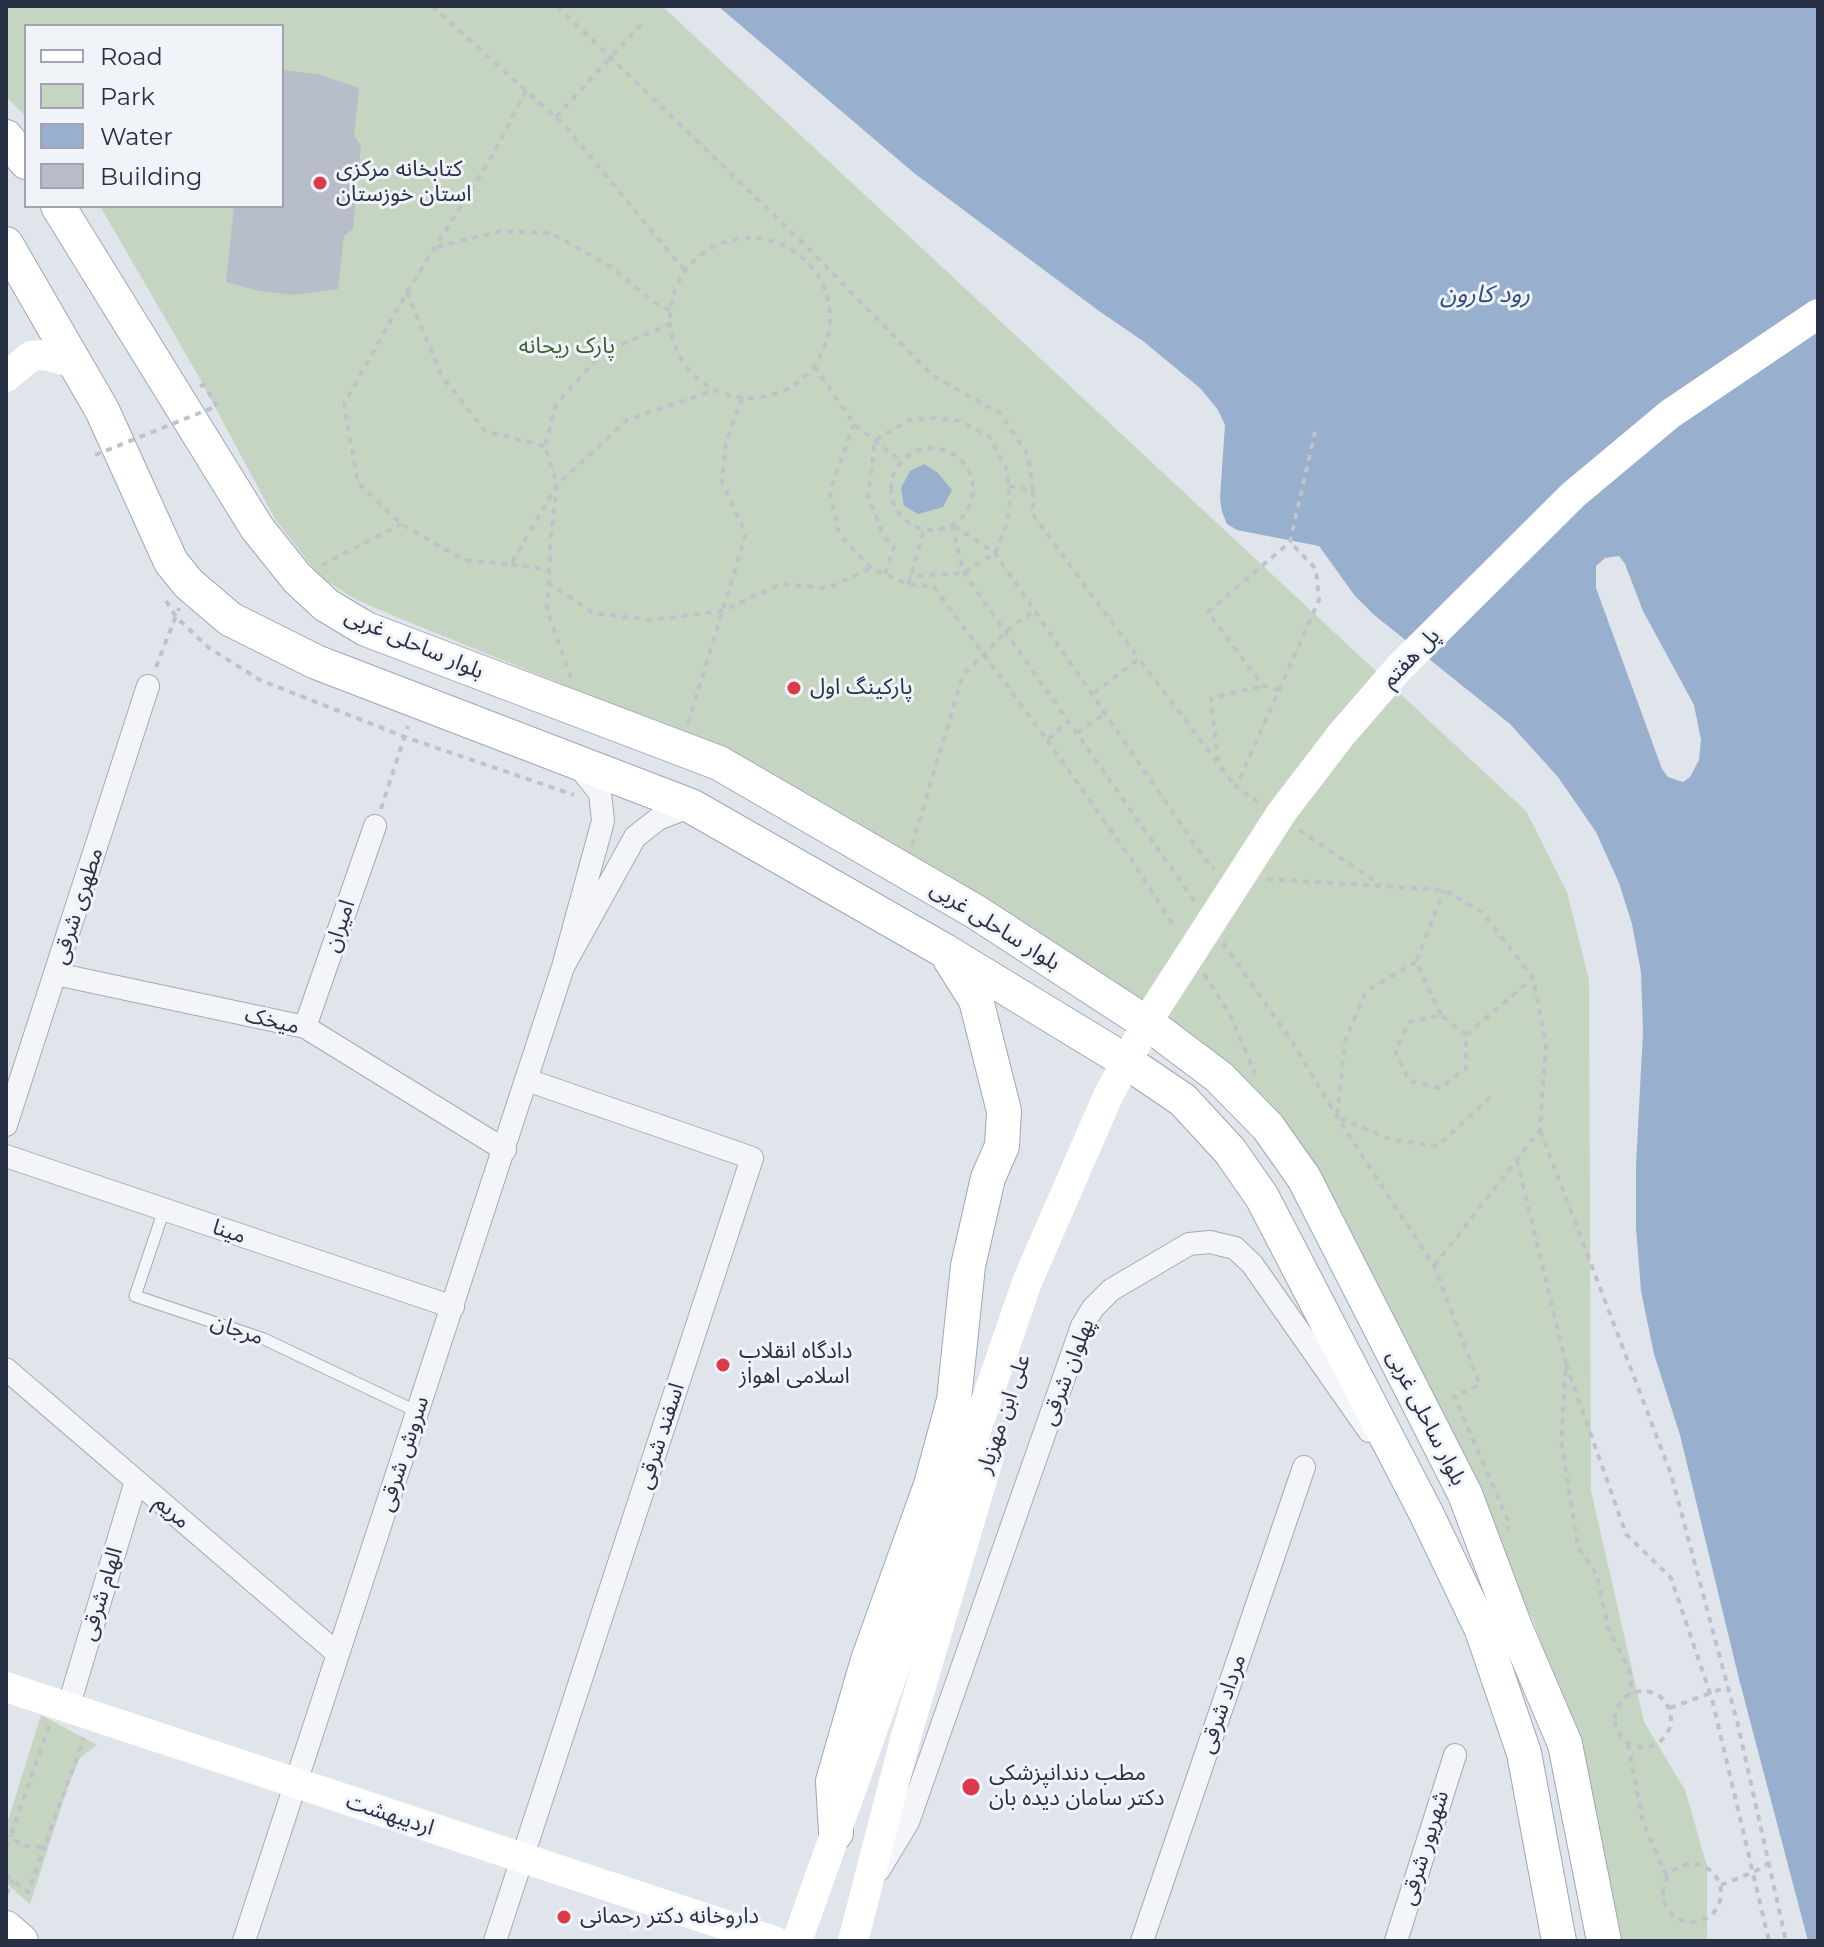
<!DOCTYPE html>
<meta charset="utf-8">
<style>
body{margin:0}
#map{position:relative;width:1824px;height:1947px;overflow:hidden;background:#e0e4eb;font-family:Montserrat,sans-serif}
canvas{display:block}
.frame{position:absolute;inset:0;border:8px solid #273044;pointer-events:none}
.legend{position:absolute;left:24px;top:24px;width:260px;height:184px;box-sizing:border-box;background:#f0f3f8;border:2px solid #a0a5b0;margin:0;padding:10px 14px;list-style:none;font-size:24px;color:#273044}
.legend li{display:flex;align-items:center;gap:16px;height:40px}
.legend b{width:40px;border:2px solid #a0a5b0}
</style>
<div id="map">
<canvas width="1824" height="1947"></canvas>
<div class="frame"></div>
<ul class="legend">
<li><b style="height:10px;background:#fff"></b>Road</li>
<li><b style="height:22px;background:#c5d5c1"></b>Park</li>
<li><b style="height:22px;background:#98b0ce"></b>Water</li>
<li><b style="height:22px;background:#b7bdc9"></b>Building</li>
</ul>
</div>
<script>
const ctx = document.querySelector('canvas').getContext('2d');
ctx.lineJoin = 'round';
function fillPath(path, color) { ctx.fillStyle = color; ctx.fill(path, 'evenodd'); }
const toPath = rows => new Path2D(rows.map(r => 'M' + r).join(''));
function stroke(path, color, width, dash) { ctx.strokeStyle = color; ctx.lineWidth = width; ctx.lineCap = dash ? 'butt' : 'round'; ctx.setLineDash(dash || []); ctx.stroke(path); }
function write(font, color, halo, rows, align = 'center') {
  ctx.font = font + ' Montserrat,"Noto Sans Arabic",sans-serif'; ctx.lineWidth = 6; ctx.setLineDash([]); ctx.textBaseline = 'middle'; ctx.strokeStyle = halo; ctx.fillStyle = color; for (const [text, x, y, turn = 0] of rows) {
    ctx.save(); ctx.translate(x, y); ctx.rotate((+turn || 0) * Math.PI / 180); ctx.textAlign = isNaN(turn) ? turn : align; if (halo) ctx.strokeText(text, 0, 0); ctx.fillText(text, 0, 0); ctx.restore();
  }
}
fillPath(toPath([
 [6,6,662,6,1526,811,1567,892,1589,980,1591,1491,1644,1722,1685,1790,1707,1866,1707,1941,1612,1941,1580,1754,1533,1620,1312,1186,1226,1081,688,735,401,619,355,599,320,577,275,519,199,377,100,206,282,206,282,26,26,26,26,116,6,97],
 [41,1715,97,1745,80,1758,69,1783,30,1904,6,1883,6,1827]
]), '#c5d5c1');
fillPath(toPath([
 [718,6,1818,6,1818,1941,1808,1941,1739,1679,1680,1435,1654,1354,1641,1291,1636,1228,1636,1165,1643,1032,1641,972,1632,924,1619,883,1596,832,1558,777,1510,724,1373,614,1355,596,1319,546,1237,530,1227,524,1222,512,1220,498,1225,425,1218,410,1201,389,1143,341,1099,311,914,173],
 [1619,556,1625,564,1643,611,1694,705,1701,740,1699,760,1690,777,1683,782,1668,777,1662,769,1596,588,1596,566,1605,558],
 [924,464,937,472,952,490,943,507,918,514,904,506,901,488,910,471]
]), '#98b0ce');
fillPath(toPath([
 [282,70,318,74,359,88,354,136,361,145,353,229,344,236,338,289,296,295,259,291,226,282,234,206,282,206]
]), '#b7bdc9');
const lane = toPath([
 [164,1210,135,1296,264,1339,418,1412]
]);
const street = toPath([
 [578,766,600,793,603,821,563,967,635,837,658,819,691,806],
 [56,974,305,1027,505,1150],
 [305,1027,375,826],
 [6,1125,148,686],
 [6,1156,453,1307],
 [6,1369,338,1654],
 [68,1708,136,1481],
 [879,1870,908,1822,1082,1326,1093,1308,1111,1290,1189,1244,1210,1242,1235,1248,1252,1264,1369,1431],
 [244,1941,563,967],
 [495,1941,752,1158,527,1080],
 [1142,1941,1304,1467],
 [1396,1941,1455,1755]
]);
const primary = toPath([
 [6,137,26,162],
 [58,206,257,528,297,578,326,605,366,629,719,763,976,912,1154,1028,1219,1077,1268,1127,1304,1178,1465,1494,1515,1627,1565,1744,1604,1941],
 [6,244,102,410,171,562,189,584,230,619,316,662,691,806,945,951,1124,1060,1183,1100,1230,1151,1262,1197,1426,1513,1482,1630,1524,1753,1559,1941],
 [836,1833,833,1781,868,1660,931,1485,954,1400,968,1266,988,1178,1002,1146,1004,1111,976,1000,950,959],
 [6,1928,21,1941]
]);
stroke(lane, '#a5aab6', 13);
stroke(street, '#a5aab6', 24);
stroke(primary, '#9ea7b8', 36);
stroke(toPath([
 [432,6,565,126,685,271],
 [557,6,805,245,932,375,1001,414,1028,455,1033,491],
 [526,91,491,158,407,292,344,404,358,483,401,524,464,560,511,564,557,485,627,420,715,390],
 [556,117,642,23],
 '670 318a80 80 0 1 1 160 0a80 80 0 1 1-160 0Z',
 [437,247,501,231,551,233,608,265,654,302,670,310],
 [407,292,441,375,485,431,544,446],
 [814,366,854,424,902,462],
 [200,386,204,385,217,406],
 [854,424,830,491,839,534,871,568,908,584,934,587,1047,740,1068,721],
 '891 489a41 41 0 1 1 82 0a41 41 0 1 1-82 0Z',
 [1009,486,1033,491,1033,515,1139,659],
 [952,525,964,573,1196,903],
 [954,526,995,553,1211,868,1215,869],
 [511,564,548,570],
 [322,565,401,524],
 [885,574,894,547,884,537,868,496,875,440,911,419,937,418,959,421,989,436,1006,468,1010,498,1007,524,995,553,964,573,910,576],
 [548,582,593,613,651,620,722,611,781,584,828,588,871,568],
 [908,584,924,530],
 [166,601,176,617,209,648,260,680,405,737,574,795],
 [156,667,179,608],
 [571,678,547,610,551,535,557,485,545,446,556,404,603,352,670,324],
 [1279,690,1263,686,1208,612,1290,542,1315,432],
 [1094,693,1139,659,1236,787],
 [688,723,746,534,722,483,726,442,742,398],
 [1077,733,1106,713],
 [1047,740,1129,856,1176,929],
 [1218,762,1211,698,1263,686],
 [1258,802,1236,787,1319,600,1316,569,1290,542],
 [381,809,408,726],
 [1299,830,1381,885],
 [912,845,963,675,1009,629,1035,610],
 [1267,879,1444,890,1482,912,1533,978,1546,1044,1540,1130,1434,1266],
 [1223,943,1293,1043,1337,1117,1434,1266,1480,1385,1454,1396,1510,1525,1507,1529],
 [1416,962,1366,991,1345,1041,1337,1117,1392,1140,1438,1146,1490,1097],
 [1204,974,1229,1013,1255,1073],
 [1441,1015,1416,962,1444,890],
 [1466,1035,1441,1015,1409,1022,1395,1051,1409,1081,1440,1088,1466,1068,1466,1035,1533,978],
 [1540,1130,1671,1474,1738,1725,1786,1941],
 [1517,1160,1566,1364,1561,1441,1578,1547,1597,1575,1608,1628,1629,1669,1632,1694],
 [1566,1364,1626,1534,1671,1578,1712,1699,1769,1941],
 '1615 1719a28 28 0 1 1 56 0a28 28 0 1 1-56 0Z',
 [1670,1708,1727,1687],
 [49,1726,12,1832,15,1840,22,1846,40,1847,46,1842,84,1738],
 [1628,1744,1643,1822,1667,1877],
 [6,1848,11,1835],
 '1663 1893a29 29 0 1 1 58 0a29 29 0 1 1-58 0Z',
 [6,1875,28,1892,45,1845],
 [1721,1885,1754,1872,1769,1863],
 [6,1894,13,1881]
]), '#bfc2c9', 4, [6, 6]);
stroke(lane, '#f4f5f8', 11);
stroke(street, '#f4f5f8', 22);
stroke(toPath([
 [6,377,31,356,45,355,75,363],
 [6,1687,774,1941],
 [797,1941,892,1675,1027,1282,1108,1096],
 [853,1941,905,1740,989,1456]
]), '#fff', 30);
stroke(primary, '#fff', 34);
stroke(toPath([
 [95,455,217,406]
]), '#bfc2c9', 4, [6, 6]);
stroke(toPath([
 [1108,1096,1153,1012,1282,812,1341,735,1398,669,1573,495,1670,414,1818,314]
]), '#fff', 30);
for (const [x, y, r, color] of [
 [320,183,8,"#dc394a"],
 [794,688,8,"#dc394a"],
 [723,1365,8,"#dc394a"],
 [971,1787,10,"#dc394a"],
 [564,1917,8,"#dc394a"]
]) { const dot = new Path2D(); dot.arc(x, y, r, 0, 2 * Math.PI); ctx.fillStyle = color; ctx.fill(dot); stroke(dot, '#f0f3f8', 3); }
write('22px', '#273044', '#f0f3f8', [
 ["کتابخانه مرکزی",336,170],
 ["استان خوزستان",336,195],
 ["پارکینگ اول",810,688],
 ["دادگاه انقلاب",739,1352],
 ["اسلامی اهواز",739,1377],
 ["مطب دندانپزشکی",989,1774],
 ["دکتر سامان دیده بان",989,1799],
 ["داروخانه دکتر رحمانی",580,1917]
], 'left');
write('22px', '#396133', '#f0f3f8', [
 ["پارک ریحانه",567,347]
]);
write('22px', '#273044', '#f0f3f8', [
 ["بلوار ساحلی غربی",414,644,23],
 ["پل هفتم",1411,658,-46],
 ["مطهری شرقی",78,906,-72],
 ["امیران",340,926,-71],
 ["بلوار ساحلی غربی",995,926,32],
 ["میخک",272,1021,13],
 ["مینا",229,1232,19],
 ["مرجان",237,1330,19],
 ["پهلوان شرقی",1068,1372,-69],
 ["علی ابن مهزیار",1004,1414,-71],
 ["بلوار ساحلی غربی",1426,1418,63],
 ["اسفند شرقی",661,1436,-72],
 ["سروش شرقی",404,1454,-72],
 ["مریم",172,1512,41],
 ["الهام شرقی",102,1594,-73],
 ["مرداد شرقی",1223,1704,-71],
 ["اردیبهشت",390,1815,18],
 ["شهریور شرقی",1425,1848,-73]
]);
write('italic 24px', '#2d4d7c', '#f0f3f8', [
 ["رود کارون",1485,295]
]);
</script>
